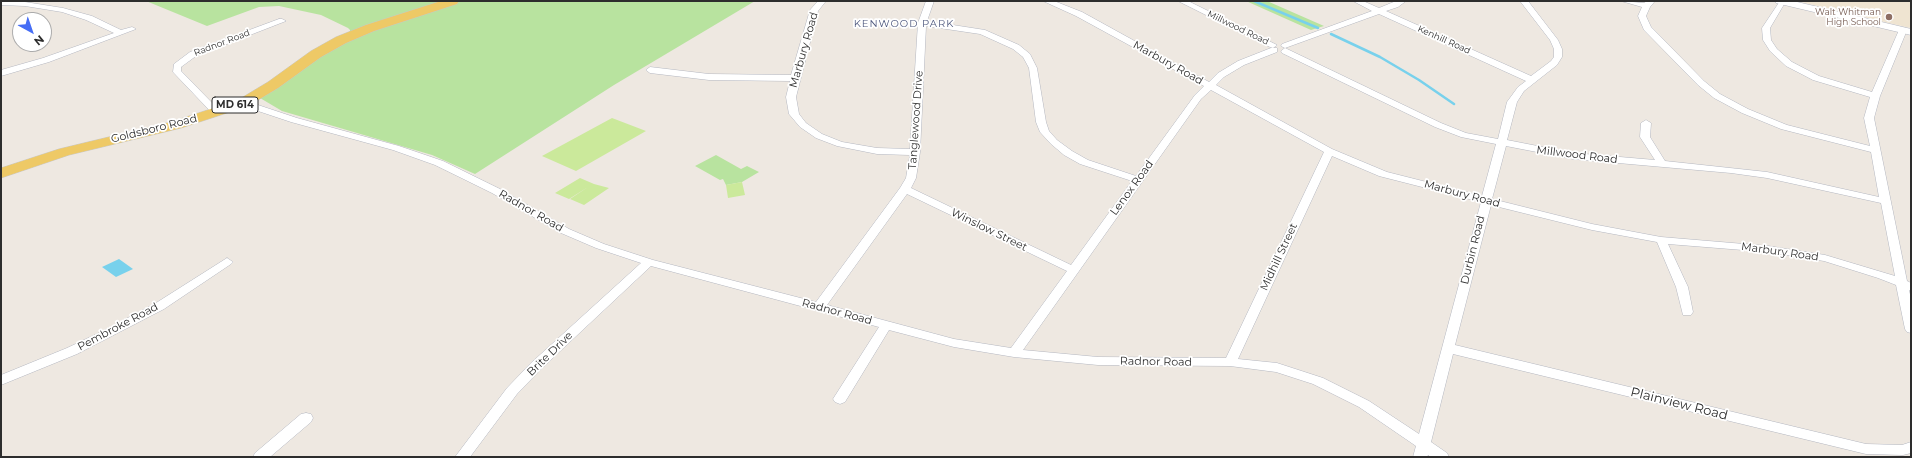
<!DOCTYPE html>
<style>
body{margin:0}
#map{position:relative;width:1912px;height:458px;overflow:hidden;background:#eee8e1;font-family:Montserrat,sans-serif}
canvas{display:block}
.frame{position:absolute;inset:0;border:2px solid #2d2d2d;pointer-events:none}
.north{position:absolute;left:12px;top:12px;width:40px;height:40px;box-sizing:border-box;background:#fff;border:1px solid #ababab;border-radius:50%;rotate:140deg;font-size:11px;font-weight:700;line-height:16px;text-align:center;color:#2d2d2d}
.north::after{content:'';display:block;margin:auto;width:14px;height:18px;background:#466df5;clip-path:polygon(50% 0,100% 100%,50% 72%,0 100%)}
</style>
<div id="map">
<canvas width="1912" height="458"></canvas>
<div class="frame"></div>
<div class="north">N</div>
</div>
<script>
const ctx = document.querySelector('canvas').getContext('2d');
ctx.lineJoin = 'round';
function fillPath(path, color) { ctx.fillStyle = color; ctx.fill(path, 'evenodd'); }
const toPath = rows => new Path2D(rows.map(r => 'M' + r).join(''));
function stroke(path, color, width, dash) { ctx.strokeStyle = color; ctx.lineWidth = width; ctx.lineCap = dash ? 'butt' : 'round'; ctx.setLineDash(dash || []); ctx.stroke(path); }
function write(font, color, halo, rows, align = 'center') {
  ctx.font = font + ' Montserrat,sans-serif'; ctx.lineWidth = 3.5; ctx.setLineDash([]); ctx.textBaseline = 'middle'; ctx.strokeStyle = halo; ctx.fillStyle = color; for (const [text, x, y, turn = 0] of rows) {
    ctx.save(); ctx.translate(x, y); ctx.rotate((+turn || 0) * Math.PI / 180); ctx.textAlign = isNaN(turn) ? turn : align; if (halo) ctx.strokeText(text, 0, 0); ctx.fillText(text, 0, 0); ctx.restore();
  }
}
fillPath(toPath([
 [1798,1,1911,1,1911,28,1835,10]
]), '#efe4d1');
fillPath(toPath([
 [146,1,755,1,614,85,475,174,432,155,282,111,260,98,324,53,350,39,350,30,348,28,321,15,279,6,259,7,207,26],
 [1246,1,1267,1,1324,26,1311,30],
 [716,155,741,169,747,166,759,172,742,182,726,185,723,179,720,180,695,166]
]), '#b8e39f');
fillPath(toPath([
 [612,118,646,131,576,171,542,156],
 [580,178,594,184,609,188,584,205,570,199,588,187,569,199,555,193],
 [742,182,745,195,728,198,726,185]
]), '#cbe99b');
fillPath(toPath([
 [119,259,133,269,116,277,102,267]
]), '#78d1ec');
stroke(toPath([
 [1254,1,1318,28],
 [1331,34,1380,57,1419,80,1454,104]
]), '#78d1ec', 2.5);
const street = toPath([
 [1,1,25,2,63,8,92,16,121,30,132,27,136,29,49,62,1,76,1,70,43,58,114,33,86,20,62,12,25,6,1,5,1,1],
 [818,1,826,1,818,11,796,97,799,114,806,123,822,134,842,142,877,148,910,149,918,23,926,1,934,1,927,21,985,30,1019,45,1030,54,1037,68,1046,122,1049,131,1057,140,1072,151,1088,160,1136,176,1195,95,1204,86,1076,16,1043,1,1054,1,1082,12,1209,82,1218,73,1238,61,1271,48,1277,48,1277,52,1244,65,1224,77,1216,85,1332,149,1387,172,1482,196,1496,144,1461,137,1435,127,1282,53,1281,51,1285,48,1281,46,1282,44,1372,11,1353,1,1363,1,1379,8,1396,1,1406,1,1398,7,1386,11,1531,76,1551,61,1554,57,1554,49,1550,40,1520,1,1528,1,1558,40,1562,49,1562,57,1557,65,1524,91,1517,102,1507,140,1573,153,1655,160,1640,137,1641,123,1646,120,1651,123,1650,137,1665,161,1767,172,1879,197,1871,152,1781,129,1742,113,1714,98,1698,85,1644,30,1638,16,1642,7,1621,1,1644,3,1647,1,1655,1,1650,7,1646,16,1651,27,1704,81,1720,94,1748,109,1787,125,1870,146,1864,118,1870,97,1813,80,1786,66,1770,51,1763,40,1762,28,1780,1,1786,1,1770,28,1771,40,1777,49,1792,62,1819,76,1872,92,1899,30,1903,28,1906,28,1907,30,1880,96,1874,118,1907,281,1911,283,1911,291,1909,290,1911,299,1911,333,1907,332,1905,329,1896,285,1878,278,1824,261,1768,252,1668,244,1688,287,1693,312,1691,315,1683,315,1676,287,1657,242,1592,230,1491,205,1455,345,1866,444,1902,445,1911,442,1911,453,1903,455,1866,454,1453,354,1431,442,1447,453,1449,457,1431,457,1428,455,1427,457,1413,457,1416,446,1359,407,1313,384,1276,372,1230,366,1098,365,1014,357,954,347,889,330,845,402,840,404,835,402,833,399,879,327,651,266,541,369,517,394,470,457,455,457,507,388,531,363,641,263,596,248,561,233,492,193,435,165,393,150,291,122,240,105,238,103,243,100,297,118,399,146,443,161,500,189,569,229,604,244,653,260,816,302,900,188,906,178,910,155,877,154,837,146,816,138,800,127,789,114,786,97,790,81,709,80,650,73,646,70,650,67,709,74,791,75,810,10,818,1],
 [1379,14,1526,81,1518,87,1507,102,1498,139,1466,133,1441,123,1285,48,1379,14],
 [926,26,980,34,1013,49,1023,57,1029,68,1036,122,1040,132,1051,144,1064,155,1080,164,1132,181,1071,265,911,188,916,178,920,152,926,26],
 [1211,90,1324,152,1226,358,1098,357,1023,350,1201,99,1211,90],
 [1506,146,1573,159,1731,173,1767,178,1881,203,1895,276,1825,255,1768,246,1661,237,1592,224,1492,199,1506,146],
 [1332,156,1379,176,1481,202,1419,434,1369,401,1323,378,1277,363,1238,359,1332,156],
 [907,194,1067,271,1011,348,954,339,827,305,907,194],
 [1178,1,1188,1,1277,45,1273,48,1270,47,1178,1],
 [279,19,282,19,286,21,196,56,181,67,181,71,219,110,221,112,219,114,213,114,173,72,174,64,190,52,279,19],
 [227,258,233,262,231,264,164,309,77,354,1,385,1,375,67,348,103,331,156,303,227,258],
 [306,413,311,414,313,418,311,422,270,457,253,457,255,453,301,414,306,413]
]);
const secondary = toPath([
 [1775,1,1793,1,1911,29,1911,35,1776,3,1775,1]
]);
const primary = toPath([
 [441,1,459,1,457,4,374,31,346,43,321,57,278,88,248,106,181,128,69,155,1,178,1,168,59,149,171,122,238,100,268,82,311,51,336,37,366,25,441,1]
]);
stroke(street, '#b4b7c0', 1);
stroke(secondary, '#b4b7c0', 1);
stroke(primary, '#c8c8c8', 1);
fillPath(street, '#fff');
fillPath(secondary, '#fff');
fillPath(primary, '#eec966');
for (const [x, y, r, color] of [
 [1889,17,4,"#8d6e63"]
]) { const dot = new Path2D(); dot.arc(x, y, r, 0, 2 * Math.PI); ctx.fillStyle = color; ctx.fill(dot); stroke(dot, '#fff', 1.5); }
write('9px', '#785e54', '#fff', [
 ["Walt Whitman",1881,12],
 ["High School",1881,22]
], 'right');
write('9px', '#2d2d2d', '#fff', [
 ["Millwood Road",1238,28,26],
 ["Kenhill Road",1444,40,24],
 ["Radnor Road",222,43,-21]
]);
ctx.letterSpacing = '1px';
write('10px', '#4e587e', '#fff', [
 ["KENWOOD PARK",904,24]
]);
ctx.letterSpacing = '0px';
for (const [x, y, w] of [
 [235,105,46]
]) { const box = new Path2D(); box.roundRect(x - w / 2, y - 8, w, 16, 3); ctx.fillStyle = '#fff'; ctx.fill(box); stroke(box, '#2d2d2d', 1); }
write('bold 10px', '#2d2d2d', null, [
 ["MD 614",235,105]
]);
write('11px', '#2d2d2d', '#fff', [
 ["Marbury Road",804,50,-74],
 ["Marbury Road",1168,63,29],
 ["Tanglewood Drive",916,120,-86],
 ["Goldsboro Road",154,129,-14],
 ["Millwood Road",1577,155,7],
 ["Lenox Road",1132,188,-54],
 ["Marbury Road",1462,194,15],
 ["Radnor Road",531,211,30],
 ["Winslow Street",989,230,26],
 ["Durbin Road",1473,250,-76],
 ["Marbury Road",1780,252,8],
 ["Midhill Street",1279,257,-65],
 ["Radnor Road",837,312,15],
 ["Pembroke Road",118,327,-28],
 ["Brite Drive",550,354,-44],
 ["Radnor Road",1156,362,1]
]);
write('13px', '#2d2d2d', '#fff', [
 ["Plainview Road",1679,404,14]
]);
</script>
